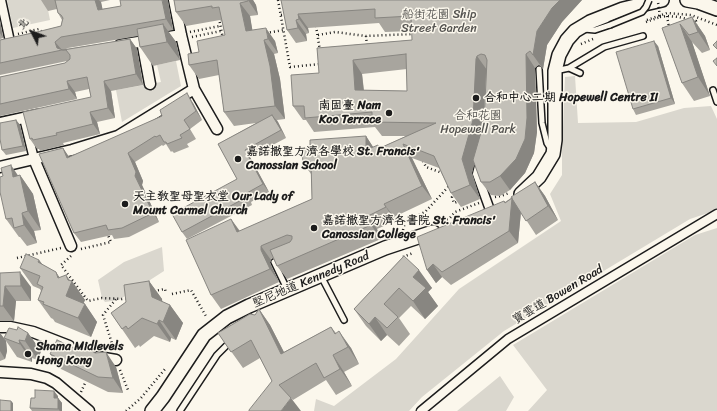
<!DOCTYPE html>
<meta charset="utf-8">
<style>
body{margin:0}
#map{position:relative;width:717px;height:411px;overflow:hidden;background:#fbf7ec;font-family:Sriracha,"LXGW WenKai TC",sans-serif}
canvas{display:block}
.north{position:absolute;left:12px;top:12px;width:40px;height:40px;-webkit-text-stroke:3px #fbf7ec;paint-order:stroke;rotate:312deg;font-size:11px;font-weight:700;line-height:16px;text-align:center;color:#1c1c1c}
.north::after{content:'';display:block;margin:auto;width:14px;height:18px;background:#1c1c1c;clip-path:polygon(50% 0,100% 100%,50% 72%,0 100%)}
</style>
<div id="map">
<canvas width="717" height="411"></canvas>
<div class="north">北</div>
</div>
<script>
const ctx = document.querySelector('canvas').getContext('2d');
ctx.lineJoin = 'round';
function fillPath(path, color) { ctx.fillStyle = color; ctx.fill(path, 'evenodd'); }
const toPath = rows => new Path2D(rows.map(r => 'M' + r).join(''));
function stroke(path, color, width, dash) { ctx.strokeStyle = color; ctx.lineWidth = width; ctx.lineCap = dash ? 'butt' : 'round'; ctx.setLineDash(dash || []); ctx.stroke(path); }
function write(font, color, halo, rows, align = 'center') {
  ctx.font = font + ' Sriracha,"LXGW WenKai TC",sans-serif'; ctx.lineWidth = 3; ctx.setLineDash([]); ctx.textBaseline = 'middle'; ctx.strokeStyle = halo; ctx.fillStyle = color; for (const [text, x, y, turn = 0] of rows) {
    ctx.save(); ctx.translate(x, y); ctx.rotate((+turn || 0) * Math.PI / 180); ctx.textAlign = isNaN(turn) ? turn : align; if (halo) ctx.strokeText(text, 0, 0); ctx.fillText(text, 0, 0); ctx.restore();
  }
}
fillPath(toPath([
 [7,0,46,0,50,20,13,28],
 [176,61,181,86,122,122,116,90,161,82,157,65],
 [575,76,578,123,636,122,684,108,711,106,717,119,717,210,690,219,504,331,422,397,409,411,314,411,316,399,334,406,396,359,459,289,561,221,550,194,562,175,562,153,565,77],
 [717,228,717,411,528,411,547,390,513,345,695,235],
 [162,247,164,271,119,300,105,302,102,298,98,280,124,262],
 [500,376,514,397,506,411,457,411]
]), '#dad7ce');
const service = toPath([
 [584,29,595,30,610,25],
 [569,68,580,73],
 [539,69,542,123,547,143,551,149],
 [555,71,569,68,604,47,643,36],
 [713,90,717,102],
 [280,259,274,262,287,289],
 [321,276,344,320],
 [180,411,217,355,231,341]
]);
const pedestrian = toPath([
 [1,0,9,37],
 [24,118,34,159],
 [480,162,477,174,490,210],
 [421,411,508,339,717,214]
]);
const minor = toPath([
 [174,0,181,35,194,89,217,129],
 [142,41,150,84],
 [120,45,181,35],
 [0,123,37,115],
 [34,159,71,246],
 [0,167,72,150,118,136,194,89],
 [0,327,10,327,33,332,69,346],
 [98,357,116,360],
 [0,372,31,374,47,378,56,383,89,411]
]);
const tertiary = toPath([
 [687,0,698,2,717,9],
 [521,194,539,177,553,154,555,140,555,71,559,55,567,40,575,31,590,22,623,9,662,0],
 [152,411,163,397,204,335,227,317,249,306,385,248,433,232]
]);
stroke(service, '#1c1c1c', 8);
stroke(pedestrian, '#1c1c1c', 11);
stroke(minor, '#1c1c1c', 13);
stroke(tertiary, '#1c1c1c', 16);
stroke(toPath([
 [278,0,290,67,321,64],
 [281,15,287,14],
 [667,16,669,27],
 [660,17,667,16,679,17,696,21,696,25],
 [219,18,223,39],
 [647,20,667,13,691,15,717,25],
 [316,26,320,51],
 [190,32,220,26],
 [266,33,284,30],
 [18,34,39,29,43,33],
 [318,35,335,32,366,36,413,34],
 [366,36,367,46],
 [192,37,221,31],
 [581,44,593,39],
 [423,161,426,167,445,174],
 [495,197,501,196,509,193],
 [439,221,449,219,455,212,479,203],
 [403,230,405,222,425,212,450,185],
 [81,249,111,242,107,233],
 [71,256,61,265,88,301,102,298,122,299,128,298],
 [403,257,413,253],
 [17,258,61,248],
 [154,291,165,289,166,293],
 [172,294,191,290,207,318],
 [114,350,103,315,116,299],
 [120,370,128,390],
 [81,392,86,381],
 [126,411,141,398,165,369]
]), '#1c1c1c', 2.5, [1, 3]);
stroke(service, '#fbf7ec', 5);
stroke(pedestrian, '#fbf7ec', 8);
stroke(minor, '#fbf7ec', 10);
stroke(tertiary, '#fbf7ec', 13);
const serviceBridge = toPath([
 [610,25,642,12,646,7,649,0]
]);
stroke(serviceBridge, '#1c1c1c', 8, []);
stroke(toPath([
 [646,22,660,17,658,2],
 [455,194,452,197,454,203,459,201]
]), '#1c1c1c', 2.5, [1, 3]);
stroke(serviceBridge, '#fbf7ec', 5);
fillPath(toPath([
 [41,0,110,0,101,2,102,9,168,1,173,30,168,31,176,42,180,60,153,66,140,47,138,36,68,48,66,49,130,39,137,49,143,85,111,91,115,118,97,122,100,134,63,143,64,145,40,151,39,149,37,149,30,139,91,97,89,89,75,92,77,99,0,116,0,77,65,63,67,61,0,75,0,40,37,32,61,26,62,20,58,13,57,9,48,11],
 [174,0,253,0,256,5,258,15,250,16,252,30,275,41,278,53,274,54,280,79,285,119,277,120,286,138,250,157,269,192,251,202,252,205,187,239,182,232,237,179,218,144,256,123,234,126,224,112,219,75,199,79,189,65,199,52,225,35,222,22,220,20,186,26,176,12],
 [280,0,582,0,562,22,547,45,543,69,539,65,535,68,537,132,534,153,525,173,510,190,500,196,491,195,481,182,474,163,472,173,480,199,461,207,451,193,439,168,412,158,432,199,394,217,395,221,377,229,381,239,287,279,277,266,273,258,272,258,271,260,270,263,279,282,221,309,211,295,231,219,240,231,312,199,311,174,303,163,310,149,366,136,373,147,380,148,406,136,382,136,375,127,314,132,306,120,303,120,293,106,319,73,317,48,412,40,412,31,385,32,379,23,308,28,309,33,306,34,307,41,296,43,287,30,282,2],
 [407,69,407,91,364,90,362,74],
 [486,71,484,122,483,125,486,73],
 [692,17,705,36,710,50,702,53,692,42,710,96,694,101,682,83,662,28],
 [0,20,3,38,0,39],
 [658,46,675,104,636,115,633,109],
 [193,103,202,120,190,129,196,139,187,144,189,147,174,153,172,151,171,152,166,144,163,146,162,145,135,162,143,181,142,185,159,222,129,237,114,239,112,235,81,242,74,233,63,148,69,157],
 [16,120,20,125,26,151,6,155,2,150],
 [20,175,33,194,41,230,34,231,37,243,27,246,20,237,19,237,6,219,3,176],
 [535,182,545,196,558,220,536,235,521,212,518,243,451,285,442,277,436,283,427,270,504,201,505,202],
 [404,256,432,288,428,292,438,306,425,319,411,306,399,318,410,334,399,346,387,335,381,341,366,326,354,309],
 [39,260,43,265,56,272,59,278,66,275,85,300,83,303,85,304,97,322,91,337,55,322,53,319,51,318,38,300,41,291,40,289,33,286,20,268],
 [0,273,31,287,31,301,16,301,14,321,0,321],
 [149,281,162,299,162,302,170,305,183,323,176,340,171,338,170,342,154,336,140,347,139,345,135,348,111,313,126,302],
 [259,309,270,325,284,352,331,327,336,333,351,348,359,364,344,372,352,386,336,395,326,380,293,400,272,381,260,358,243,368,218,333,255,315],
 [17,330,28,333,41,351,38,360,32,358,32,362,17,357,4,338],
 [0,333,6,341,7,351,5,359,0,361],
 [79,350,116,367,123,393,108,392,61,369,50,354],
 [58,396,58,398,62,403,62,411,32,411,30,408]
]), '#a8a59e');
fillPath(toPath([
 [95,0,99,0,101,2,105,20,98,10],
 [162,0,167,0,168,1,173,30,166,19],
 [248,0,253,0,256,5,258,15],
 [560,0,582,0,562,22,547,45,543,69,533,55,537,31,552,8],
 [240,3,250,16,255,45,246,31],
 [298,14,308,28,309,33,299,19],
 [692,17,705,36,710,50,698,32],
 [0,20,3,38,0,33],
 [296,20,306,34,307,41,298,28],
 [163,24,176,42,180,60,167,42],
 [680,24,692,42,710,96,698,77],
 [266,28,275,41,278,53,268,39],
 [130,39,137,49,143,85,136,74],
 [264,40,274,54,280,79,285,119,275,106],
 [654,41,658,46,675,104,671,98],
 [55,42,62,50,57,48],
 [526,54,535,68,537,132,534,153,525,173,510,190,500,176],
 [477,56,487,70,486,73,483,134,472,173,480,199,470,185,462,159,476,59],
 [353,60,362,74,365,104,355,90],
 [67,81,75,92,77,99,69,89],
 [104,81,111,91,115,118,108,108],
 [187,93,193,103,202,120,196,111],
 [90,112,97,122,100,134,93,124],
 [272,115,278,122,286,138,281,130],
 [16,120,20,125,26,151,23,146],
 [366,136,375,150,366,150],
 [403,144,412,158,432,199,422,186],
 [63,148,69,157,67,158],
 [245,150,250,157,269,192,263,184],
 [128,153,135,162,143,181,142,185,159,222,153,213,135,176],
 [11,165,21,180,20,175,33,194,41,230,28,211,13,177],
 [535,182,545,196,558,220,548,206],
 [512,198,521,211,518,243,509,231,504,201,511,210],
 [384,204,394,217,395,221,386,207],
 [22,213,34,231,37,243,24,225],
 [368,216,377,229,381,239,371,225],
 [231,219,240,232,237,232],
 [261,246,271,260,270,263,279,282,270,269,261,250],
 [39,260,52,278,38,262],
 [433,264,442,277,436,283,427,270],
 [419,270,432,288,428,292,438,306,425,319,413,301,413,277],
 [20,272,31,287,31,301,21,286],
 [56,272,68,290,68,280,66,275,71,283,72,281,85,300,79,315,66,296],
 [149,281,162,299,164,316,152,297],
 [5,286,16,301,14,321,3,306],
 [85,304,97,322,91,337,78,318],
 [170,305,183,323,176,340,163,322],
 [259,309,270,325,293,370,281,354],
 [375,317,387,335,381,341,369,324],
 [159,320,171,338,170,342,157,324],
 [339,331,351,348,359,364,348,347],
 [0,333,6,341,7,351,5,359,0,351],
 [28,333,41,351,38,360,25,341],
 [19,340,32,358,32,362,20,344],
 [106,352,116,367,123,393,113,378],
 [333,355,344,372,352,386,340,369],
 [54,391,58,396,58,403,54,398],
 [58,398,62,403,62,411,60,411,58,409],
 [291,398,301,411,281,411],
 [11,401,13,403,13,411,11,411]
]), '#888681');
const building = toPath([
 [55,0,95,0,98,10,121,6,120,0,162,0,166,19,61,37,55,42,57,48,63,50,130,39,136,74,104,81,108,108,90,112,93,124,56,133,57,135,33,140,32,138,30,139,23,112,91,97,87,77,67,81,69,89,0,104,0,77,65,63,70,59,70,55,66,50,62,50,0,63,0,40,37,32,61,26,63,18,61,15,58,13,55,0],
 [174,0,248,0,248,1,240,3,246,31,266,28,268,39,264,40,270,66,275,106,224,112,217,60,189,65,188,54,199,52,197,41,225,35,219,7,212,8,212,6,176,12,174,0],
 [281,0,560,0,552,8,537,31,533,55,530,51,526,54,527,118,525,139,516,159,500,176,490,182,481,182,473,160,484,122,487,60,485,55,481,54,477,56,476,59,473,120,462,159,470,185,451,193,434,156,403,144,422,186,384,204,386,207,368,216,371,225,277,266,270,250,290,242,292,239,292,236,287,235,263,245,261,246,261,250,270,269,211,295,186,240,231,219,237,232,312,199,311,162,303,163,302,150,310,149,310,140,366,136,366,150,378,145,380,148,436,123,372,122,372,112,305,118,304,106,293,106,291,75,319,73,317,48,412,40,411,16,375,18,375,9,298,14,299,19,296,20,298,28,287,30,281,0],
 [406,54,407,91,355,90,353,60,406,54],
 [692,17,698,32,689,35,680,24,698,77,682,83,662,28,692,17],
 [163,24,167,42,140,47,137,29,163,24],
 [654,41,671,98,633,109,616,52,654,41],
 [717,41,717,49,713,45,717,41],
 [717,58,717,66,713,61,717,58],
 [187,93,196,111,184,120,190,129,180,135,182,138,167,144,166,142,164,142,160,135,156,137,155,136,128,153,136,172,135,176,153,213,122,228,108,230,106,225,74,233,39,154,63,148,67,158,162,116,160,110,187,93],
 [272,115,281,130,245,150,263,184,245,194,247,197,182,232,172,214,237,179,218,144,272,115],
 [16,120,23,146,2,150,0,139,0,123,16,120],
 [11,165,13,177,20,175,28,211,22,213,24,225,14,228,12,218,6,219,0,192,0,177,3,176,1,168,11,165],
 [535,182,548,206,526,221,511,197,535,182],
 [512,198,509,231,442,272,433,264,427,270,417,237,504,201,505,203,512,198],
 [26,254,39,260,38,262,56,272,58,278,66,275,68,280,72,281,66,296,85,304,78,318,43,304,44,302,38,300,43,287,37,284,40,276,20,268,26,254],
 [404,256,419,270,413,277,426,288,413,301,399,288,384,304,398,317,387,328,375,317,369,324,354,309,404,256],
 [20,272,21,286,5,286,3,306,0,306,0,273,20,272],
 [149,281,152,297,170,305,163,322,159,320,157,324,142,318,128,329,126,326,122,329,111,313,126,302,124,285,149,281],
 [259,309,281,354,331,327,335,334,339,331,348,347,333,355,340,369,324,378,316,363,279,385,291,398,281,411,249,411,249,410,272,381,251,340,231,352,218,333,250,314,255,315,259,309],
 [18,327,28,333,25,341,19,340,20,344,4,338,9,328,17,330,18,327],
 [57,340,79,350,92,351,95,353,106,352,113,378,98,377,50,354,57,340],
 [35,390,54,391,54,398,58,398,58,409,30,408,31,398,35,398,35,390],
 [0,400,11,401,11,411,0,411,0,400]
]);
fillPath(building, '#c3c0b8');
stroke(building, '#888681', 1);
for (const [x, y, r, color] of [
 [476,98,4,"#1c1c1c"],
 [389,113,4,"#1c1c1c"],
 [238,159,4,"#1c1c1c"],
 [125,204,4,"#1c1c1c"],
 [314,228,4,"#1c1c1c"],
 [28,354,4,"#1c1c1c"]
]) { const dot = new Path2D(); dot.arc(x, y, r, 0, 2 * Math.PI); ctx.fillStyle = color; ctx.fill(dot); stroke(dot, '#fbf7ec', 1.5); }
write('12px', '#555451', '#fbf7ec', [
 ["船街花園 Ship",439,15],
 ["Street Garden",439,29],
 ["合和花園",478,116],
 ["Hopewell Park",478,130]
]);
write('bold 12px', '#1c1c1c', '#fbf7ec', [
 ["合和中心二期 Hopewell Centre II",484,98],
 ["南固臺 Nam",381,106,"right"],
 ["Koo Terrace",381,120,"right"],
 ["嘉諾撒聖方濟各學校 St. Francis'",246,152],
 ["Canossian School",246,166],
 ["天主教聖母聖衣堂 Our Lady of",133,197],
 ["Mount Carmel Church",133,211],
 ["嘉諾撒聖方濟各書院 St. Francis'",322,221],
 ["Canossian College",322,235],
 ["Shama Midlevels",36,347],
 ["Hong Kong",36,361]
], 'left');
write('12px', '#1c1c1c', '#fbf7ec', [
 ["堅尼地道 Kennedy Road",311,280,-23],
 ["寶雲道 Bowen Road",558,295,-31]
]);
</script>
